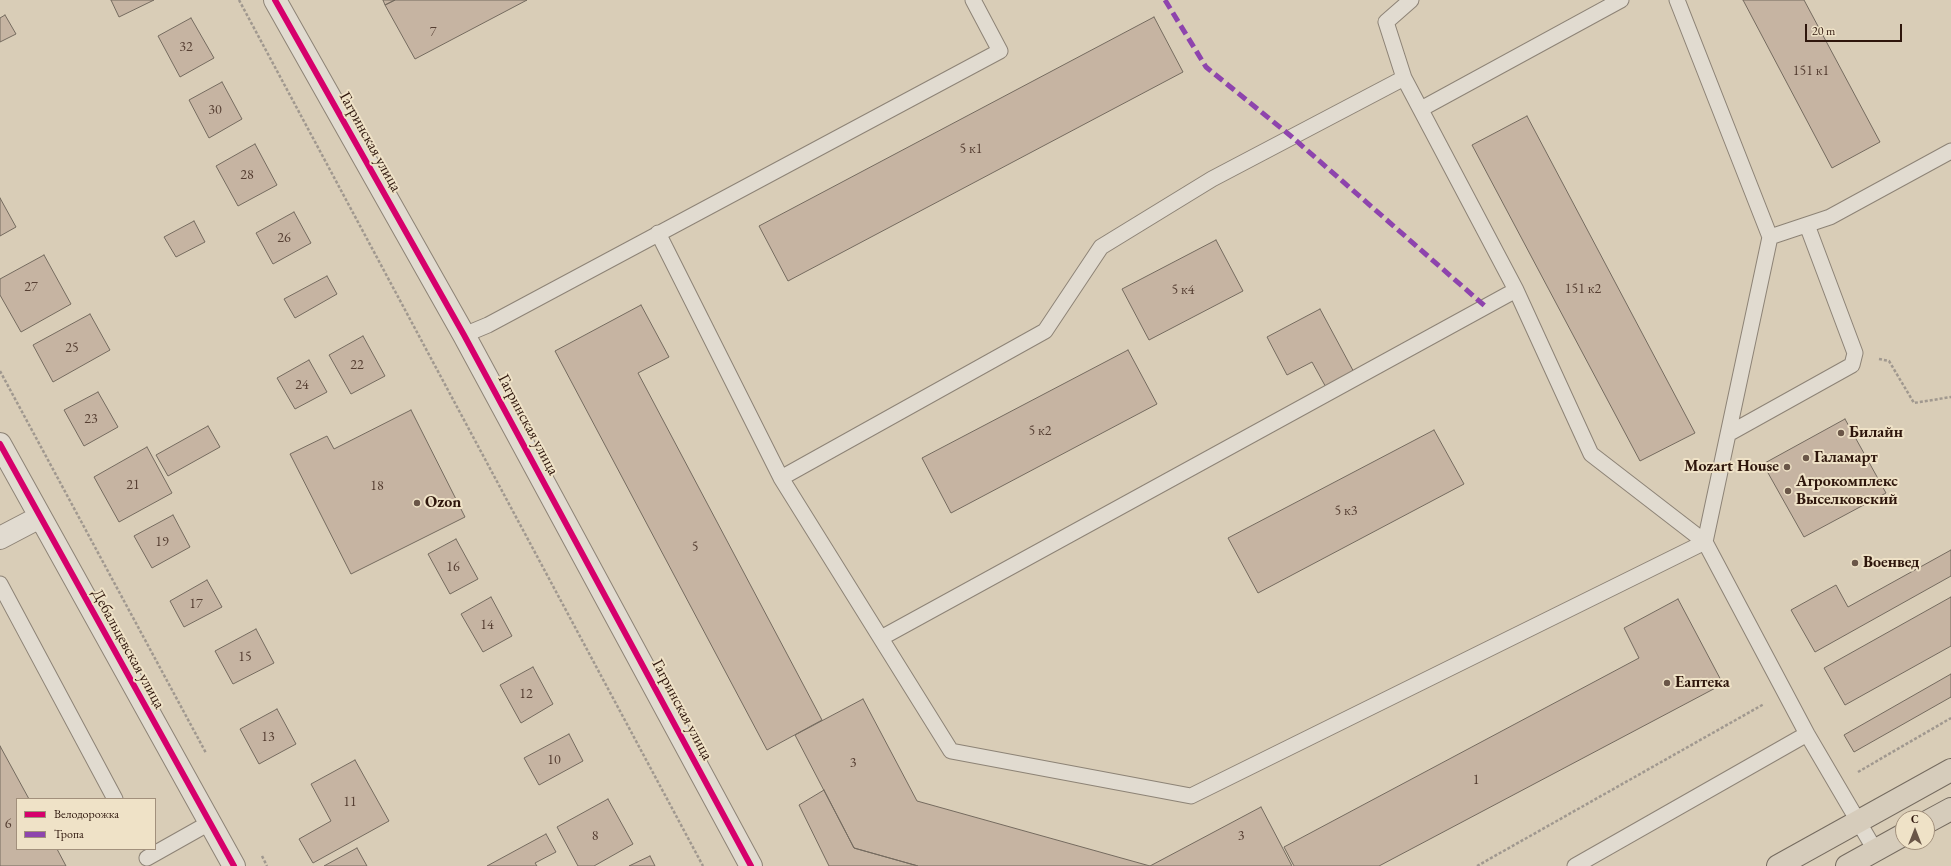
<!DOCTYPE html>
<meta charset="utf-8">
<style>
body{margin:0}
#map{position:relative;width:1951px;height:866px;overflow:hidden;background:#d9cdb7;font-family:"EB Garamond",serif}
canvas{display:block}
.legend{position:absolute;left:16px;top:798px;width:140px;height:52px;box-sizing:border-box;background:#efe2c7;border:1px solid #a2907c;margin:0;padding:5px 7px;list-style:none;font-size:12px;color:#2e160c}
.legend li{display:flex;align-items:center;gap:8px;height:20px}
.legend b{width:20px;border:1px solid #a2907c}
.north{position:absolute;left:1895px;top:810px;width:40px;height:40px;box-sizing:border-box;background:#efe2c7;border:1px solid #a2907c;border-radius:50%;rotate:0deg;font-size:11px;font-weight:700;line-height:16px;text-align:center;color:#2e160c}
.north::after{content:'';display:block;margin:auto;width:14px;height:18px;background:#6a5648;clip-path:polygon(50% 0,100% 100%,50% 72%,0 100%)}
.scale{position:absolute;left:1805px;top:24px;width:97px;height:18px;box-sizing:border-box;border:2px solid #2e160c;border-top:0;padding-left:5px;font-size:12px;line-height:14px;white-space:nowrap;color:#2e160c;-webkit-text-stroke:3px #efe2c7;paint-order:stroke}
</style>
<div id="map">
<canvas width="1951" height="866"></canvas>
<ul class="legend">
<li><b style="height:5px;background:#d6006c"></b>Велодорожка</li>
<li><b style="height:5px;background:#8e44ad"></b>Тропа</li>
</ul>
<div class="north">С</div>
<div class="scale">20 m</div>
</div>
<script>
const ctx = document.querySelector('canvas').getContext('2d');
ctx.lineJoin = 'round';
function fillPath(path, color) { ctx.fillStyle = color; ctx.fill(path, 'evenodd'); }
const toPath = rows => new Path2D(rows.map(r => 'M' + r).join(''));
function stroke(path, color, width, dash) { ctx.strokeStyle = color; ctx.lineWidth = width; ctx.lineCap = dash ? 'butt' : 'round'; ctx.setLineDash(dash || []); ctx.stroke(path); }
function write(font, color, halo, rows, align = 'center') {
  ctx.font = font + ' "EB Garamond",serif'; ctx.lineWidth = 4; ctx.setLineDash([]); ctx.textBaseline = 'middle'; ctx.strokeStyle = halo; ctx.fillStyle = color; for (const [text, x, y, turn = 0] of rows) {
    ctx.save(); ctx.translate(x, y); ctx.rotate((+turn || 0) * Math.PI / 180); ctx.textAlign = isNaN(turn) ? turn : align; if (halo) ctx.strokeText(text, 0, 0); ctx.fillText(text, 0, 0); ctx.restore();
  }
}
const building = toPath([
 [111,0,154,0,119,17,111,0],
 [383,0,395,0,385,5,383,0],
 [395,0,527,0,415,59,385,5,395,0],
 [1743,0,1804,0,1880,142,1832,168,1743,0],
 [5,15,16,34,0,42,0,18,5,15],
 [1154,17,1183,72,788,281,759,226,1154,17],
 [191,18,214,58,180,77,158,36,191,18],
 [222,82,242,119,209,138,189,100,222,82],
 [1527,116,1695,433,1640,461,1472,145,1527,116],
 [255,144,277,185,238,206,216,166,255,144],
 [0,198,16,227,0,236,0,198],
 [294,212,311,243,273,264,256,233,294,212],
 [194,221,205,242,176,257,164,237,194,221],
 [1216,240,1243,291,1149,340,1122,289,1216,240],
 [44,255,71,304,21,332,0,295,0,279,44,255],
 [327,276,337,294,295,318,284,299,327,276],
 [641,305,669,357,638,373,822,720,767,750,555,351,641,305],
 [1320,309,1356,376,1328,391,1312,362,1287,375,1267,337,1320,309],
 [90,314,110,350,53,382,33,345,90,314],
 [363,336,385,376,351,394,329,355,363,336],
 [1128,350,1157,404,951,513,922,458,1128,350],
 [309,360,327,392,295,409,277,378,309,360],
 [98,392,118,427,84,446,64,410,98,392],
 [411,410,465,517,351,574,290,454,327,436,334,449,411,410],
 [1845,419,1886,493,1804,537,1763,464,1845,419],
 [208,426,220,447,168,476,156,455,208,426],
 [1434,430,1464,484,1258,593,1228,538,1434,430],
 [147,447,172,493,119,522,94,477,147,447],
 [173,515,190,547,152,568,134,536,173,515],
 [456,539,478,579,450,594,428,554,456,539],
 [1951,550,1951,576,1815,652,1791,610,1836,585,1848,607,1951,550],
 [207,580,222,607,184,627,170,601,207,580],
 [491,597,512,636,483,652,461,614,491,597],
 [1951,597,1951,646,1845,705,1824,668,1951,597],
 [1678,599,1723,684,1379,866,1294,866,1284,847,1639,658,1624,628,1678,599],
 [256,629,274,663,233,684,215,651,256,629],
 [533,667,553,704,521,723,500,685,533,667],
 [1951,674,1951,697,1854,752,1844,735,1951,674],
 [863,699,917,801,1150,866,918,866,854,848,795,735,863,699],
 [277,709,296,744,259,764,240,729,277,709],
 [569,734,583,761,539,785,524,758,569,734],
 [0,746,29,799,17,799,17,849,57,849,66,866,0,866,0,746],
 [355,760,389,821,313,863,299,839,331,821,311,784,355,760],
 [824,790,854,848,918,866,829,866,799,805,824,790],
 [608,799,633,844,594,866,578,866,557,827,608,799],
 [1261,807,1292,866,1150,866,1261,807],
 [546,834,556,852,535,863,537,866,487,866,546,834],
 [357,848,367,866,324,866,357,848],
 [650,856,655,866,629,866,650,856]
]);
fillPath(building, '#c6b4a2');
stroke(building, '#756b5f', 1);
const lane = toPath([
 [1677,0,1770,237],
 [1404,78,1386,22,1411,0],
 [1421,109,1621,0],
 [658,233,781,478,951,751,1191,796,1705,542,1591,454,1516,290,881,638],
 [464,335,488,325,1000,51,973,0],
 [1728,434,1852,365,1855,353,1807,225],
 [781,478,1045,331,1101,247,1212,179,1404,78,1516,290],
 [0,584,115,799],
 [1875,850,1807,734,1705,542,1770,237,1830,217,1951,151],
 [147,858,211,822],
 [1575,866,1807,734]
]);
const street = toPath([
 [275,0,464,335,751,866],
 [0,444,234,866],
 [0,538,40,517]
]);
const primary = toPath([
 [1927,822,1951,809],
 [1778,866,1951,770],
 [1847,866,1903,835]
]);
stroke(lane, '#8d8376', 17);
stroke(street, '#8d8376', 24);
stroke(primary, '#756b5f', 24);
stroke(toPath([
 [239,0,703,866],
 [1879,359,1889,361,1914,403,1951,397],
 [0,371,206,753],
 [1858,772,1951,718],
 [262,856,267,866],
 [1477,866,1764,704]
]), '#a0988f', 2.5, [3, 2]);
stroke(lane, '#e1dbd0', 15);
stroke(street, '#e1dbd0', 22);
stroke(primary, '#d6ccbb', 22);
stroke(toPath([
 [1165,0,1206,67,1292,137,1486,307]
]), '#8e44ad', 5, [10, 5]);
stroke(toPath([
 [275,0,464,335,751,866],
 [0,444,234,866]
]), '#d6006c', 6);
for (const [x, y, r, color] of [
 [1841,433,4,"#6a5648"],
 [1806,458,4,"#6a5648"],
 [1787,467,4,"#6a5648"],
 [1788,491,4,"#6a5648"],
 [417,503,4,"#6a5648"],
 [1855,563,4,"#6a5648"],
 [1667,683,4,"#6a5648"]
]) { const dot = new Path2D(); dot.arc(x, y, r, 0, 2 * Math.PI); ctx.fillStyle = color; ctx.fill(dot); stroke(dot, '#efe2c7', 1.5); }
write('14px', '#553e32', null, [
 ["7",433,32],
 ["32",186,47],
 ["151 к1",1811,71],
 ["30",215,110],
 ["5 к1",971,149],
 ["28",247,175],
 ["26",284,238],
 ["27",31,287],
 ["151 к2",1583,289],
 ["5 к4",1183,290],
 ["25",72,348],
 ["22",357,365],
 ["24",302,385],
 ["23",91,419],
 ["5 к2",1040,431],
 ["21",133,485],
 ["18",377,486],
 ["5 к3",1346,511],
 ["19",162,542],
 ["5",695,547],
 ["16",453,567],
 ["17",196,604],
 ["14",487,625],
 ["15",245,657],
 ["12",526,694],
 ["13",268,737],
 ["10",554,760],
 ["3",853,763],
 ["1",1476,780],
 ["11",350,802],
 ["6",8,824],
 ["8",595,836],
 ["3",1241,836]
]);
write('16px', '#2e160c', '#efe2c7', [
 ["Гагринская улица",370,142,61],
 ["Гагринская улица",528,425,62],
 ["Дебальцевская улица",128,649,61],
 ["Гагринская улица",682,710,62]
]);
write('bold 16px', '#2e160c', '#efe2c7', [
 ["Билайн",1849,433],
 ["Галамарт",1814,458],
 ["Mozart House",1779,467,"right"],
 ["Агрокомплекс",1796,482],
 ["Выселковский",1796,500],
 ["Ozon",425,503],
 ["Военвед",1863,563],
 ["Еаптека",1675,683]
], 'left');
</script>
